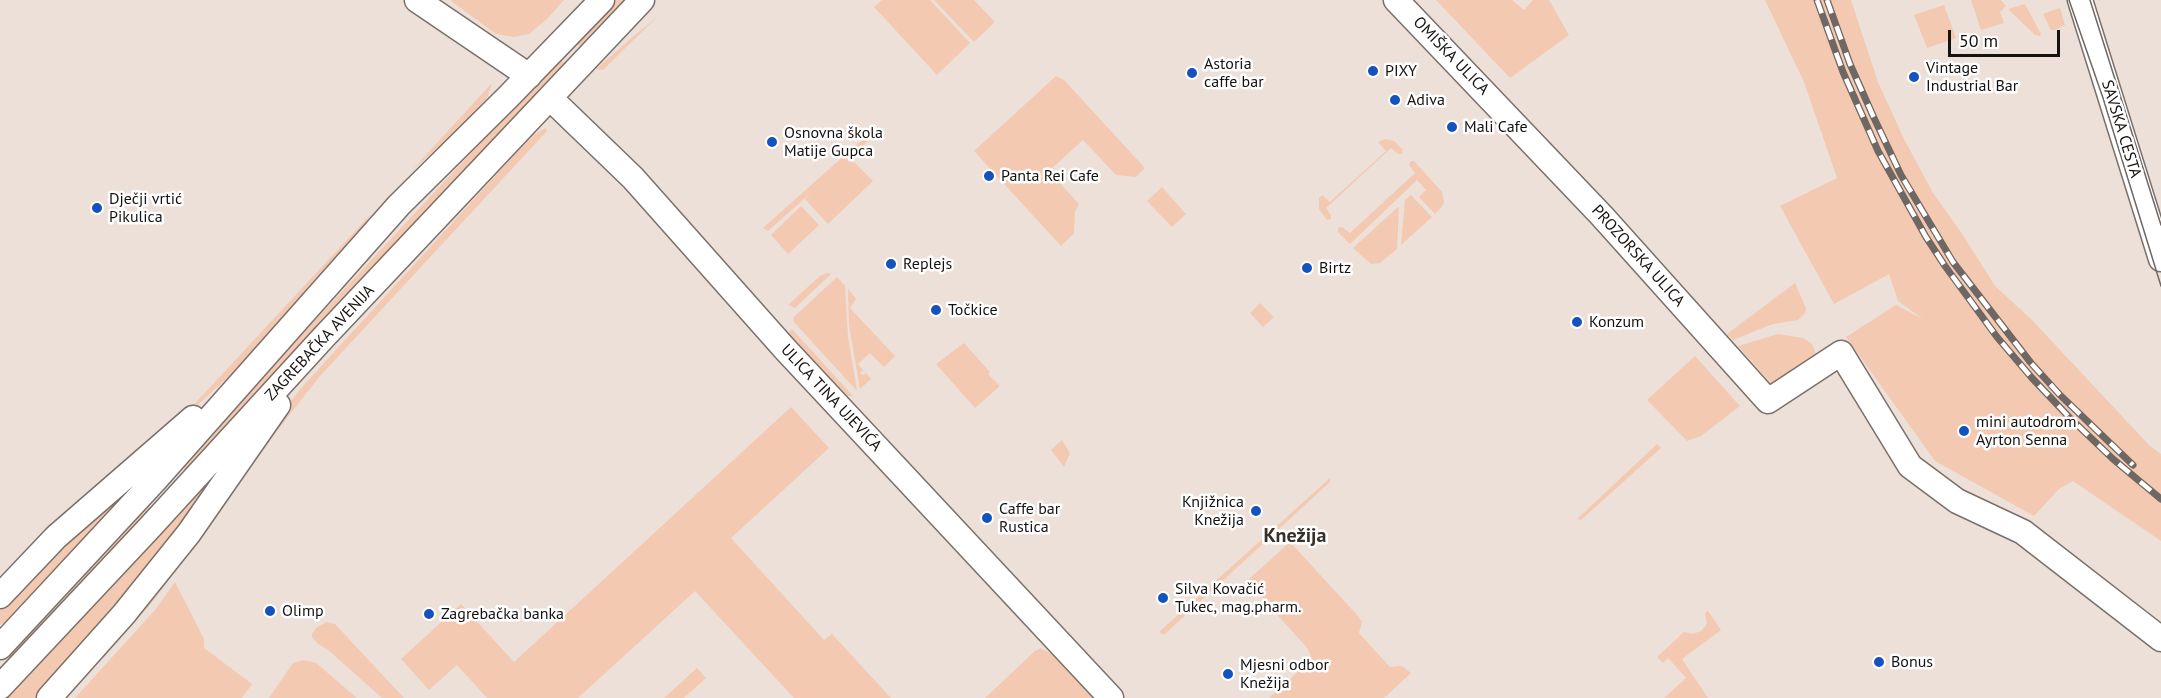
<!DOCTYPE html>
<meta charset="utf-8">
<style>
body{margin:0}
#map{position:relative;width:2161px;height:698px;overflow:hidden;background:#ece0d9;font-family:"PT Sans",sans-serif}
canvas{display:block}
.scale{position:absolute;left:1948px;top:30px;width:112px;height:27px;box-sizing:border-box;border:3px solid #161210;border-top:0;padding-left:8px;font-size:18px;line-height:21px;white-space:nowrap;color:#161210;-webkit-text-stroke:4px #fff;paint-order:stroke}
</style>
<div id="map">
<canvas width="2161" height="698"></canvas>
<div class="scale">50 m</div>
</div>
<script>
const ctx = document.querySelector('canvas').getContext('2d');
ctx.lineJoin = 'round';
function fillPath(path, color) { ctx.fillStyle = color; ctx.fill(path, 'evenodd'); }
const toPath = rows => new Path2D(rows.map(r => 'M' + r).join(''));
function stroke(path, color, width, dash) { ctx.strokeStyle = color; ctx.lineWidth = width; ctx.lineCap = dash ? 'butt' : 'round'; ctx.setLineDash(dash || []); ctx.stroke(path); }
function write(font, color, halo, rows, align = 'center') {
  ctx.font = font + ' "PT Sans",sans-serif'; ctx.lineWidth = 5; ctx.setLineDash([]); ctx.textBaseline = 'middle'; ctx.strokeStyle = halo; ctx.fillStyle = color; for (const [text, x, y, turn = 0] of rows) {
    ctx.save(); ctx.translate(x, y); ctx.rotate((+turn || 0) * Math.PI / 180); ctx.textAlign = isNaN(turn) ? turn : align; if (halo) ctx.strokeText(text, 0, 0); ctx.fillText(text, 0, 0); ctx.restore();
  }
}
fillPath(toPath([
 [452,0,564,0,547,19,529,34,514,37,496,34,451,1],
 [616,0,627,0,582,47,578,45,576,42],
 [882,0,930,0,970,43,937,75,874,7],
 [934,0,974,0,995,22,974,42],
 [1436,0,1512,0,1524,10,1533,0,1549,0,1569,35,1510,78],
 [1765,0,1851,0,1878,82,1903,137,1933,193,1963,235,1995,286,2031,319,2149,445,2161,454,2161,541,2073,481,2059,489,2034,516,1935,461,1846,337,1896,305,1923,319,1898,301,1889,274,1834,304,1780,206,1837,178,1804,82],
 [1971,0,2001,0,2006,6,2000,12,2004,23,1981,30],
 [2025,4,2041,34,2040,36,2035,35,2008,9],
 [1944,5,1956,38,1927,48,1914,15],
 [2060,8,2065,25,2055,30,2051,30,2043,14],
 [657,17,603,70,596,69,635,35],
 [559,58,566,65,188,473,181,465],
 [1056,76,1064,80,1145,168,1136,177,1116,175,1083,140,1049,171,1079,204,1075,211,1074,233,1061,246,974,151],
 [492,83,487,98,471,116,457,131,413,169],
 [546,128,547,131,320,376,266,445,184,560,149,606,103,658,110,645,275,421,303,386,518,151,535,134],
 [864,138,868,141,850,158,873,181,828,224,805,199,812,192,768,231,763,228],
 [1385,139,1394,141,1403,150,1402,154,1398,154,1391,148,1326,208,1331,215,1331,219,1327,220,1319,209,1319,198,1322,195,1330,202,1386,151,1378,142],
 [1411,161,1414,161,1442,192,1444,202,1441,208,1435,214,1419,197,1426,190,1417,180,1350,244,1338,232,1338,228,1342,227,1350,233,1415,173,1409,165],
 [1162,187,1186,214,1172,227,1147,201],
 [1411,195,1432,217,1401,245,1405,200],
 [801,206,819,225,788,254,771,235],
 [1398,207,1399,207,1397,249,1380,263,1371,264,1353,248],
 [371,214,349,247,233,373,174,426],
 [827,273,831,274,795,308,788,305,820,276],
 [837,277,845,286,848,337,857,391,793,321,794,317],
 [1795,283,1806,308,1805,313,1798,320,1773,324,1733,340,1727,334],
 [848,289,856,299,850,308,895,356,884,367,870,353,858,364,863,370,860,373,863,375,866,373,871,379,860,389,849,325],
 [1260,303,1274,317,1263,327,1250,313],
 [792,329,853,396,845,396,788,334],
 [1778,334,1803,338,1812,344,1816,354,1816,359,1775,384,1771,383,1738,346],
 [964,343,990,372,988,374,1000,386,975,408,936,364],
 [1695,356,1740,406,1701,436,1687,441,1647,400],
 [791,407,829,448,731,538,824,640,832,634,891,698,794,698,695,591,578,698,487,698,457,665,429,690,401,659,461,604,514,662],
 [1062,440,1070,453,1064,467,1051,450],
 [1657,444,1661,448,1581,520,1577,519],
 [159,457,6,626,2,623,0,625,0,611,57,549],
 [227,459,161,555,38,698,5,698],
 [1330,478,1330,482,1165,634,1161,634,1160,631],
 [145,503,154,511,13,661,6,655],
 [1290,542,1358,616,1362,622,1359,633,1390,667,1402,666,1411,673,1384,698,1269,698,1312,659,1308,649,1255,590,1249,579],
 [175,582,204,639,204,648,252,684,242,698,75,698,155,610],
 [1708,611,1721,630,1682,659,1708,698,1664,698,1686,678,1668,658,1663,663,1657,657,1684,632,1693,634,1701,631,1707,624,1705,613],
 [327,622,335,624,404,698,382,698,327,649,318,644,312,637,312,634,317,627],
 [1041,648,1055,656,1093,698,985,698,1035,651],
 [304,660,316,663,357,698,269,698,293,663],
 [697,668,706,678,684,698,664,698]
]), '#f4c9b1');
const secondary = toPath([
 [417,0,529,76],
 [1396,0,1602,216,1768,401,1841,353,1910,466,1957,501,2023,532,2161,639],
 [2080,0,2161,259],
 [550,98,633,178,785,349,1111,698],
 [0,596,56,537,193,418],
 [0,647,156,479,399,205,508,97,602,0],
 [0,687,152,525,322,339,642,0],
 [49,698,124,614,189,533,278,405]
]);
stroke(secondary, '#7a706a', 27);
stroke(secondary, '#fff', 24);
stroke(toPath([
 [2069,0,2103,98,2161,286],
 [2090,0,2161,225]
]), '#6e6763', 1.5);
const rail = toPath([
 [1817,0,1843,72,1878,151,1926,237,1945,266,1997,337,2032,378,2069,417,2113,459,2161,499],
 [1827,0,1850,64,1874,118,1901,175,1953,262,2031,363,2060,395,2133,465]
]);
stroke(rail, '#6e6763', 7);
stroke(rail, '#fff', 4.5, [14]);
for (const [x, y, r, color] of [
 [1373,71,6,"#1452be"],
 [1192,73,6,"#1452be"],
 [1914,77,6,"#1452be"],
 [1395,100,6,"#1452be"],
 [1452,127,6,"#1452be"],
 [772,142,6,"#1452be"],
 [989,176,6,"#1452be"],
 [97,208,6,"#1452be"],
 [891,264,6,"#1452be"],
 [1307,268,6,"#1452be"],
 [936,310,6,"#1452be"],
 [1577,322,6,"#1452be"],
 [1964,431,6,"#1452be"],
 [1256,511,6,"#1452be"],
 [987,518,6,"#1452be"],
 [1163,598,6,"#1452be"],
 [270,611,6,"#1452be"],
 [429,614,6,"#1452be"],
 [1879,662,6,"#1452be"],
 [1228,674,6,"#1452be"]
]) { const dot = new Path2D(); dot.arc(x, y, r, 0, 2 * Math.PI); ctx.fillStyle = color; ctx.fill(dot); stroke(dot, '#fff', 2); }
write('16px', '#161210', '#fff', [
 ["OMIŠKA ULICA",1451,56,46],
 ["SAVSKA CESTA",2121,129,73],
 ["PROZORSKA ULICA",1638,256,48],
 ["ZAGREBAČKA AVENIJA",320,343,-47],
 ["ULICA TINA UJEVIĆA",831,398,47]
]);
write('16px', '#161210', '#fff', [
 ["Astoria",1204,64],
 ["caffe bar",1204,82],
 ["Vintage",1926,68],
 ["Industrial Bar",1926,86],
 ["PIXY",1385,71],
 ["Adiva",1407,100],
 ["Mali Cafe",1464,127],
 ["Osnovna škola",784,133],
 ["Matije Gupca",784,151],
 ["Panta Rei Cafe",1001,176],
 ["Dječji vrtić",109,199],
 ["Pikulica",109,217],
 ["Replejs",903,264],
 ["Birtz",1319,268],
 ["Točkice",948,310],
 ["Konzum",1589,322],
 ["mini autodrom",1976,422],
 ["Ayrton Senna",1976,440],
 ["Knjižnica",1244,502,"right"],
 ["Knežija",1244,520,"right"],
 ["Caffe bar",999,509],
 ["Rustica",999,527],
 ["Silva Kovačić",1175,589],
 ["Tukec, mag.pharm.",1175,607],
 ["Olimp",282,611],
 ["Zagrebačka banka",441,614],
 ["Bonus",1891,662],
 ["Mjesni odbor",1240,665],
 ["Knežija",1240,683]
], 'left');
write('bold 20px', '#382f2a', '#fff', [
 ["Knežija",1295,536]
]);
</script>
